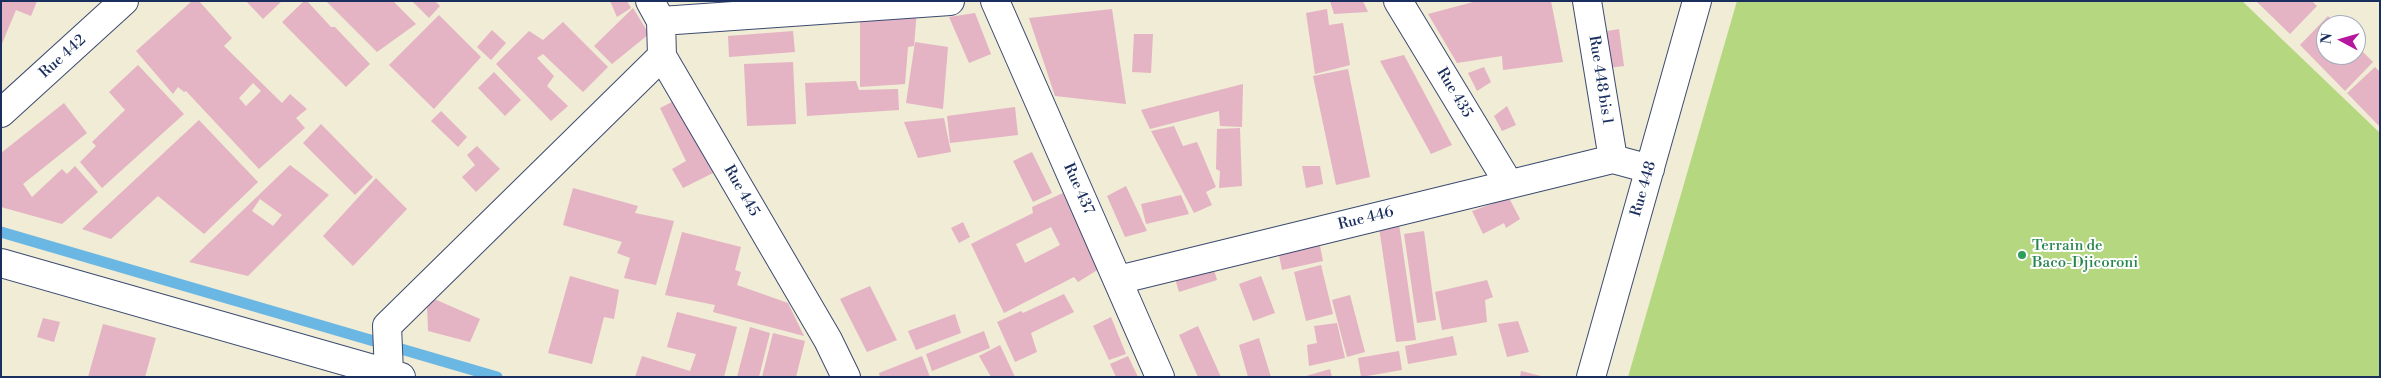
<!DOCTYPE html>
<style>
body{margin:0}
#map{position:relative;width:2381px;height:378px;overflow:hidden;background:#f0ecd5;font-family:"Libre Bodoni",serif}
canvas{display:block}
.frame{position:absolute;inset:0;border:2px solid #1b2f5e;pointer-events:none}
.north{position:absolute;left:2316px;top:15px;width:50px;height:50px;box-sizing:border-box;background:#fff;border:1px solid #a4acbf;border-radius:50%;rotate:276deg;font-size:14px;font-weight:700;line-height:20px;text-align:center;color:#1b2f5e}
.north::after{content:'';display:block;margin:auto;width:18px;height:22px;background:#b5179e;clip-path:polygon(50% 0,100% 100%,50% 72%,0 100%)}
</style>
<div id="map">
<canvas width="2381" height="378"></canvas>
<div class="frame"></div>
<div class="north">N</div>
</div>
<script>
const ctx = document.querySelector('canvas').getContext('2d');
ctx.lineJoin = 'round';
function fillPath(path, color) { ctx.fillStyle = color; ctx.fill(path, 'evenodd'); }
const toPath = rows => new Path2D(rows.map(r => 'M' + r).join(''));
function stroke(path, color, width, dash) { ctx.strokeStyle = color; ctx.lineWidth = width; ctx.lineCap = dash ? 'butt' : 'round'; ctx.setLineDash(dash || []); ctx.stroke(path); }
function write(font, color, halo, rows, align = 'center') {
  ctx.font = font + ' "Libre Bodoni",serif'; ctx.lineWidth = 4; ctx.setLineDash([]); ctx.textBaseline = 'middle'; ctx.strokeStyle = halo; ctx.fillStyle = color; for (const [text, x, y, turn = 0] of rows) {
    ctx.save(); ctx.translate(x, y); ctx.rotate((+turn || 0) * Math.PI / 180); ctx.textAlign = isNaN(turn) ? turn : align; if (halo) ctx.strokeText(text, 0, 0); ctx.fillText(text, 0, 0); ctx.restore();
  }
}
fillPath(toPath([
 [1737,1,2242,1,2380,133,2380,377,1628,377]
]), '#b4d77f');
stroke(toPath([
 [1,232,497,377]
]), '#6ab7e4', 11);
fillPath(toPath([
 [1,1,37,1,31,16,16,10,1,46],
 [192,1,199,1,232,38,224,46,282,103,290,94,307,109,296,118,305,128,259,169,186,91,184,92,178,87,173,94,136,51],
 [253,83,261,91,246,106,239,98],
 [246,1,282,1,263,19],
 [304,1,307,1,331,27,335,27,370,64,346,87,282,22],
 [326,1,393,1,416,24,377,52],
 [412,1,435,1,440,6,429,18],
 [610,1,627,1,631,8,617,17],
 [1330,1,1363,1,1368,12,1334,14],
 [1477,1,1551,1,1563,62,1503,70,1502,56,1457,63,1428,14],
 [2256,1,2312,1,2317,6,2290,34],
 [633,8,649,34,612,64,594,46],
 [1112,9,1126,104,1055,96,1029,18],
 [1327,9,1329,25,1343,23,1350,65,1315,74,1306,13],
 [917,10,914,46,908,47,905,84,860,87,860,16],
 [975,13,991,54,969,63,949,17],
 [439,15,481,57,434,109,389,65],
 [2328,16,2337,25,2326,25,2326,55,2356,55,2356,45,2373,62,2345,91,2300,45],
 [563,22,608,67,583,92,543,54,537,58,554,76,547,86,568,106,551,121,496,64,529,31,543,40],
 [1619,29,1624,66,1608,68,1602,32],
 [492,30,506,43,491,60,477,47],
 [793,31,795,52,729,57,728,36],
 [1134,34,1153,34,1151,73,1132,72],
 [915,42,948,47,943,109,906,103],
 [1404,55,1452,145,1431,154,1380,61],
 [793,62,796,124,747,126,744,64],
 [138,65,184,114,102,188,80,162,96,146,92,142,125,110,109,92],
 [1484,67,1491,82,1477,91,1468,73],
 [2375,67,2380,72,2380,127,2347,93],
 [1348,69,1370,177,1336,185,1313,76],
 [494,72,521,100,505,116,478,88],
 [856,81,859,90,898,89,899,110,807,116,805,83],
 [1243,84,1242,127,1220,126,1219,111,1150,129,1141,110],
 [678,99,715,172,683,188,672,169,686,161,660,108],
 [64,103,87,133,23,184,32,197,62,169,67,174,75,166,98,192,62,224,1,207,1,153],
 [1507,106,1516,125,1502,131,1494,116],
 [1015,107,1018,135,950,143,947,116],
 [441,111,467,137,458,147,431,121],
 [944,118,951,152,918,158,904,122],
 [199,120,258,182,204,234,158,196,111,239,82,229],
 [321,124,373,177,355,195,303,143],
 [1174,126,1183,146,1197,142,1216,187,1206,192,1212,205,1194,213,1151,131],
 [1240,128,1242,186,1219,188,1220,171,1216,169,1217,129],
 [477,146,500,169,476,192,462,177,475,165,467,155],
 [1032,152,1052,193,1033,202,1013,161],
 [290,165,329,195,248,276,189,262],
 [260,199,282,215,273,226,252,211],
 [1302,166,1320,166,1323,184,1306,188],
 [376,178,407,209,353,266,323,236],
 [1126,186,1147,231,1125,237,1107,196],
 [573,188,638,206,635,213,674,221,656,285,624,278,630,258,617,253,622,242,563,225],
 [1063,193,1099,269,1078,282,1074,277,1004,313,971,244,1033,213,1032,207],
 [1051,227,1060,245,1025,263,1016,244],
 [1181,195,1189,214,1146,224,1141,204],
 [1509,198,1520,219,1506,228,1504,223,1483,234,1472,211],
 [1398,217,1416,340,1396,342,1378,221],
 [963,222,970,237,959,243,951,228],
 [1424,231,1436,320,1417,323,1404,234],
 [682,232,741,247,735,270,741,272,737,285,788,303,804,336,713,312,715,305,665,295],
 [1318,236,1323,261,1282,270,1277,245],
 [1211,260,1217,280,1179,292,1173,272],
 [1321,265,1333,314,1306,321,1294,272],
 [570,276,619,290,614,319,604,317,592,364,548,353],
 [1261,276,1275,313,1253,321,1239,284],
 [1487,280,1493,297,1485,300,1487,322,1442,330,1435,292],
 [870,286,897,340,867,352,840,299],
 [1064,294,1074,312,1031,333,1037,352,1015,362,997,322,1021,311,1023,313],
 [1350,295,1365,352,1347,357,1332,300],
 [432,298,480,319,470,342,428,331,427,303],
 [677,312,737,327,724,377,635,377,642,356,690,371,696,354,667,347],
 [955,314,961,333,916,350,908,331],
 [1111,317,1126,354,1109,360,1093,326],
 [43,318,60,322,54,342,37,337],
 [1518,321,1529,352,1507,357,1498,324],
 [1337,323,1345,358,1309,366,1307,345,1317,343,1314,326],
 [103,324,156,338,145,377,88,377],
 [1198,326,1221,377,1198,377,1179,335],
 [750,327,770,333,759,377,737,377],
 [984,331,990,348,932,371,926,354],
 [773,333,805,341,796,377,762,377],
 [1453,336,1457,355,1408,364,1405,346],
 [1259,338,1271,377,1248,377,1239,345],
 [1000,345,1015,377,991,377,979,356],
 [1399,351,1402,370,1361,377,1358,358],
 [922,356,930,377,880,377,879,373],
 [1128,356,1138,377,1116,377,1110,364],
 [1330,369,1332,377,1306,377,1306,376],
 [1521,371,1541,376,1541,377,1520,377]
]), '#e4b3c4');
const street = toPath([
 [650,1,661,21,662,56,828,340,846,377],
 [995,1,1160,377],
 [1398,1,1509,184],
 [1587,1,1613,159],
 [661,21,950,1],
 [1,113,124,1],
 [1,263,401,377],
 [1118,280,1613,159,1650,169],
 [389,373,387,326,662,56],
 [1591,377,1697,1]
]);
stroke(street, '#3b4b70', 30);
stroke(street, '#fff', 28);
for (const [x, y, r, color] of [
 [2022,255,5,"#2e9e5b"]
]) { const dot = new Path2D(); dot.arc(x, y, r, 0, 2 * Math.PI); ctx.fillStyle = color; ctx.fill(dot); stroke(dot, '#fff', 2); }
write('15px', '#1b2f5e', '#fff', [
 ["Rue 442",63,57,-42],
 ["Rue 448 bis 1",1600,80,81],
 ["Rue 435",1454,93,59],
 ["Rue 437",1078,189,66],
 ["Rue 448",1644,189,-74],
 ["Rue 445",741,191,60],
 ["Rue 446",1366,219,-14]
]);
write('15px', '#27864d', '#fff', [
 ["Terrain de",2032,246],
 ["Baco-Djicoroni",2032,263]
], 'left');
</script>
